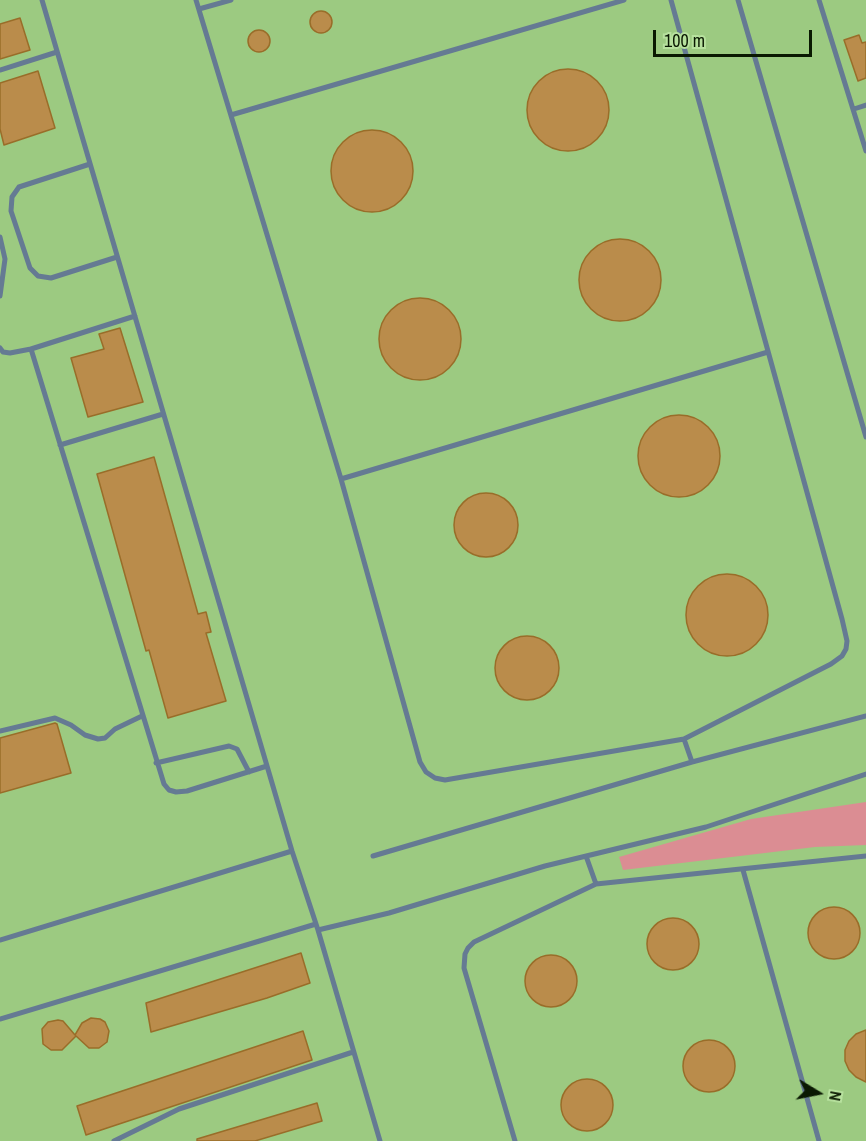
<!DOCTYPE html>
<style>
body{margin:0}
#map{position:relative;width:866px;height:1141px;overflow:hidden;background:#aad492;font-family:"Archivo Narrow",sans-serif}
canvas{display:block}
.north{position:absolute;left:788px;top:1063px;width:60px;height:60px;-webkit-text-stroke:4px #b7e19e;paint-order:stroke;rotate:100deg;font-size:16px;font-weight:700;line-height:24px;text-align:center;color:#0a1902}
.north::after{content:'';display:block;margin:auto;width:21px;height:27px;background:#0a1902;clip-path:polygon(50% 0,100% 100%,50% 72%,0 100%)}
.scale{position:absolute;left:653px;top:30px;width:159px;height:27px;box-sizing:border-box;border:3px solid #0a1902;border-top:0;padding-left:8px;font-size:18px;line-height:21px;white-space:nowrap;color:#0a1902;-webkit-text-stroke:4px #b7e19e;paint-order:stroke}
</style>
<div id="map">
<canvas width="866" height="1141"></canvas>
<div class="north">N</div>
<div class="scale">100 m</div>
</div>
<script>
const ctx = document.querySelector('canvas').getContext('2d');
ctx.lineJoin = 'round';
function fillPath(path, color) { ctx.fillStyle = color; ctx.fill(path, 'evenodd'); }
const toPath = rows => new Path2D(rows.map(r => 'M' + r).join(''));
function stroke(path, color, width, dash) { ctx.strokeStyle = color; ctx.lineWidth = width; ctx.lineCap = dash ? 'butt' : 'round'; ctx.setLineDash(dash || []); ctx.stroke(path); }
fillPath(toPath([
 [0,0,866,0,866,1141,0,1141]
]), '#9cca81');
fillPath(toPath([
 [866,802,866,845,815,847,623,870,619,857,751,819]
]), '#db8d93');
const building = toPath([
 '310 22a11 11 0 1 1 22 0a11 11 0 1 1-22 0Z',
 [20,18,30,50,0,59,0,24,20,18],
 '248 41a11 11 0 1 1 22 0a11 11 0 1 1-22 0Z',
 [859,35,862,43,866,42,866,78,858,81,844,40,859,35],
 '527 110a41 41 0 1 1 82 0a41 41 0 1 1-82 0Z',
 [38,71,55,128,4,145,0,129,0,83,38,71],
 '331 171a41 41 0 1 1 82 0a41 41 0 1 1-82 0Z',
 '579 280a41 41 0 1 1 82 0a41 41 0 1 1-82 0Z',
 '379 339a41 41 0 1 1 82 0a41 41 0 1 1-82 0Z',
 [120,328,143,402,88,417,71,358,104,349,99,334,120,328],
 '638 456a41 41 0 1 1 82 0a41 41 0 1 1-82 0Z',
 [154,457,198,614,206,612,211,632,206,633,226,701,168,718,149,650,146,651,97,474,154,457],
 '454 525a32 32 0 1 1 64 0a32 32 0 1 1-64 0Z',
 '686 615a41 41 0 1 1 82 0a41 41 0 1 1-82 0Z',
 '495 668a32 32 0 1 1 64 0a32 32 0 1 1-64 0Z',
 [55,723,57,724,71,773,0,793,0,738,55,723],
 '808 933a26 26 0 1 1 52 0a26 26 0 1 1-52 0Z',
 '647 944a26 26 0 1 1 52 0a26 26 0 1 1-52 0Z',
 [301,953,310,983,267,998,151,1032,146,1003,301,953],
 '525 981a26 26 0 1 1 52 0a26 26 0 1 1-52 0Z',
 [91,1018,100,1019,105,1022,109,1031,107,1042,99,1048,89,1048,76,1036,62,1050,51,1050,43,1044,42,1029,48,1022,58,1020,63,1021,75,1035,82,1023,91,1018],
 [866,1030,866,1082,856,1077,849,1070,845,1061,845,1050,849,1041,856,1034,866,1030],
 [303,1031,312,1060,86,1135,77,1106,303,1031],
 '683 1066a26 26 0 1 1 52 0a26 26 0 1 1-52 0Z',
 '561 1105a26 26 0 1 1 52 0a26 26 0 1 1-52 0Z',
 [317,1103,322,1121,255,1141,197,1141,197,1139,317,1103]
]);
fillPath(building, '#ba8c4b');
stroke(building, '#996d29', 1.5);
stroke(toPath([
 [42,0,292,851,318,930,380,1141],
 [196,0,341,479,420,762,426,772,435,778,445,780,684,739,831,664,842,656,846,649,847,641,842,619,671,0],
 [738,0,866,437],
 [819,0,866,151],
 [199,9,231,0],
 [0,70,57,52],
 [854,109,866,105],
 [231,115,624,0],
 [90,164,19,187,12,197,11,211,30,268,38,276,51,278,117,257],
 [0,237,5,259,0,296],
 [135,316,31,349,164,784,169,790,176,792,187,791,267,766],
 [0,348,3,352,10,353,31,349],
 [60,445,163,414],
 [341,479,768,352],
 [0,731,55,718,71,725,85,735,98,739,105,738,115,729,142,716],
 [684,739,692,762],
 [156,763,229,746,237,749,249,772],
 [373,856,692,762,866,716],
 [586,856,596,884],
 [743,870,819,1141],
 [318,930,389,913,545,866,706,827,866,774],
 [0,940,292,851],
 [0,1019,316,924],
 [114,1141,179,1109,353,1052],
 [515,1141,464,968,465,954,468,948,474,942,596,884,866,856]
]), '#657a93', 5);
</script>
